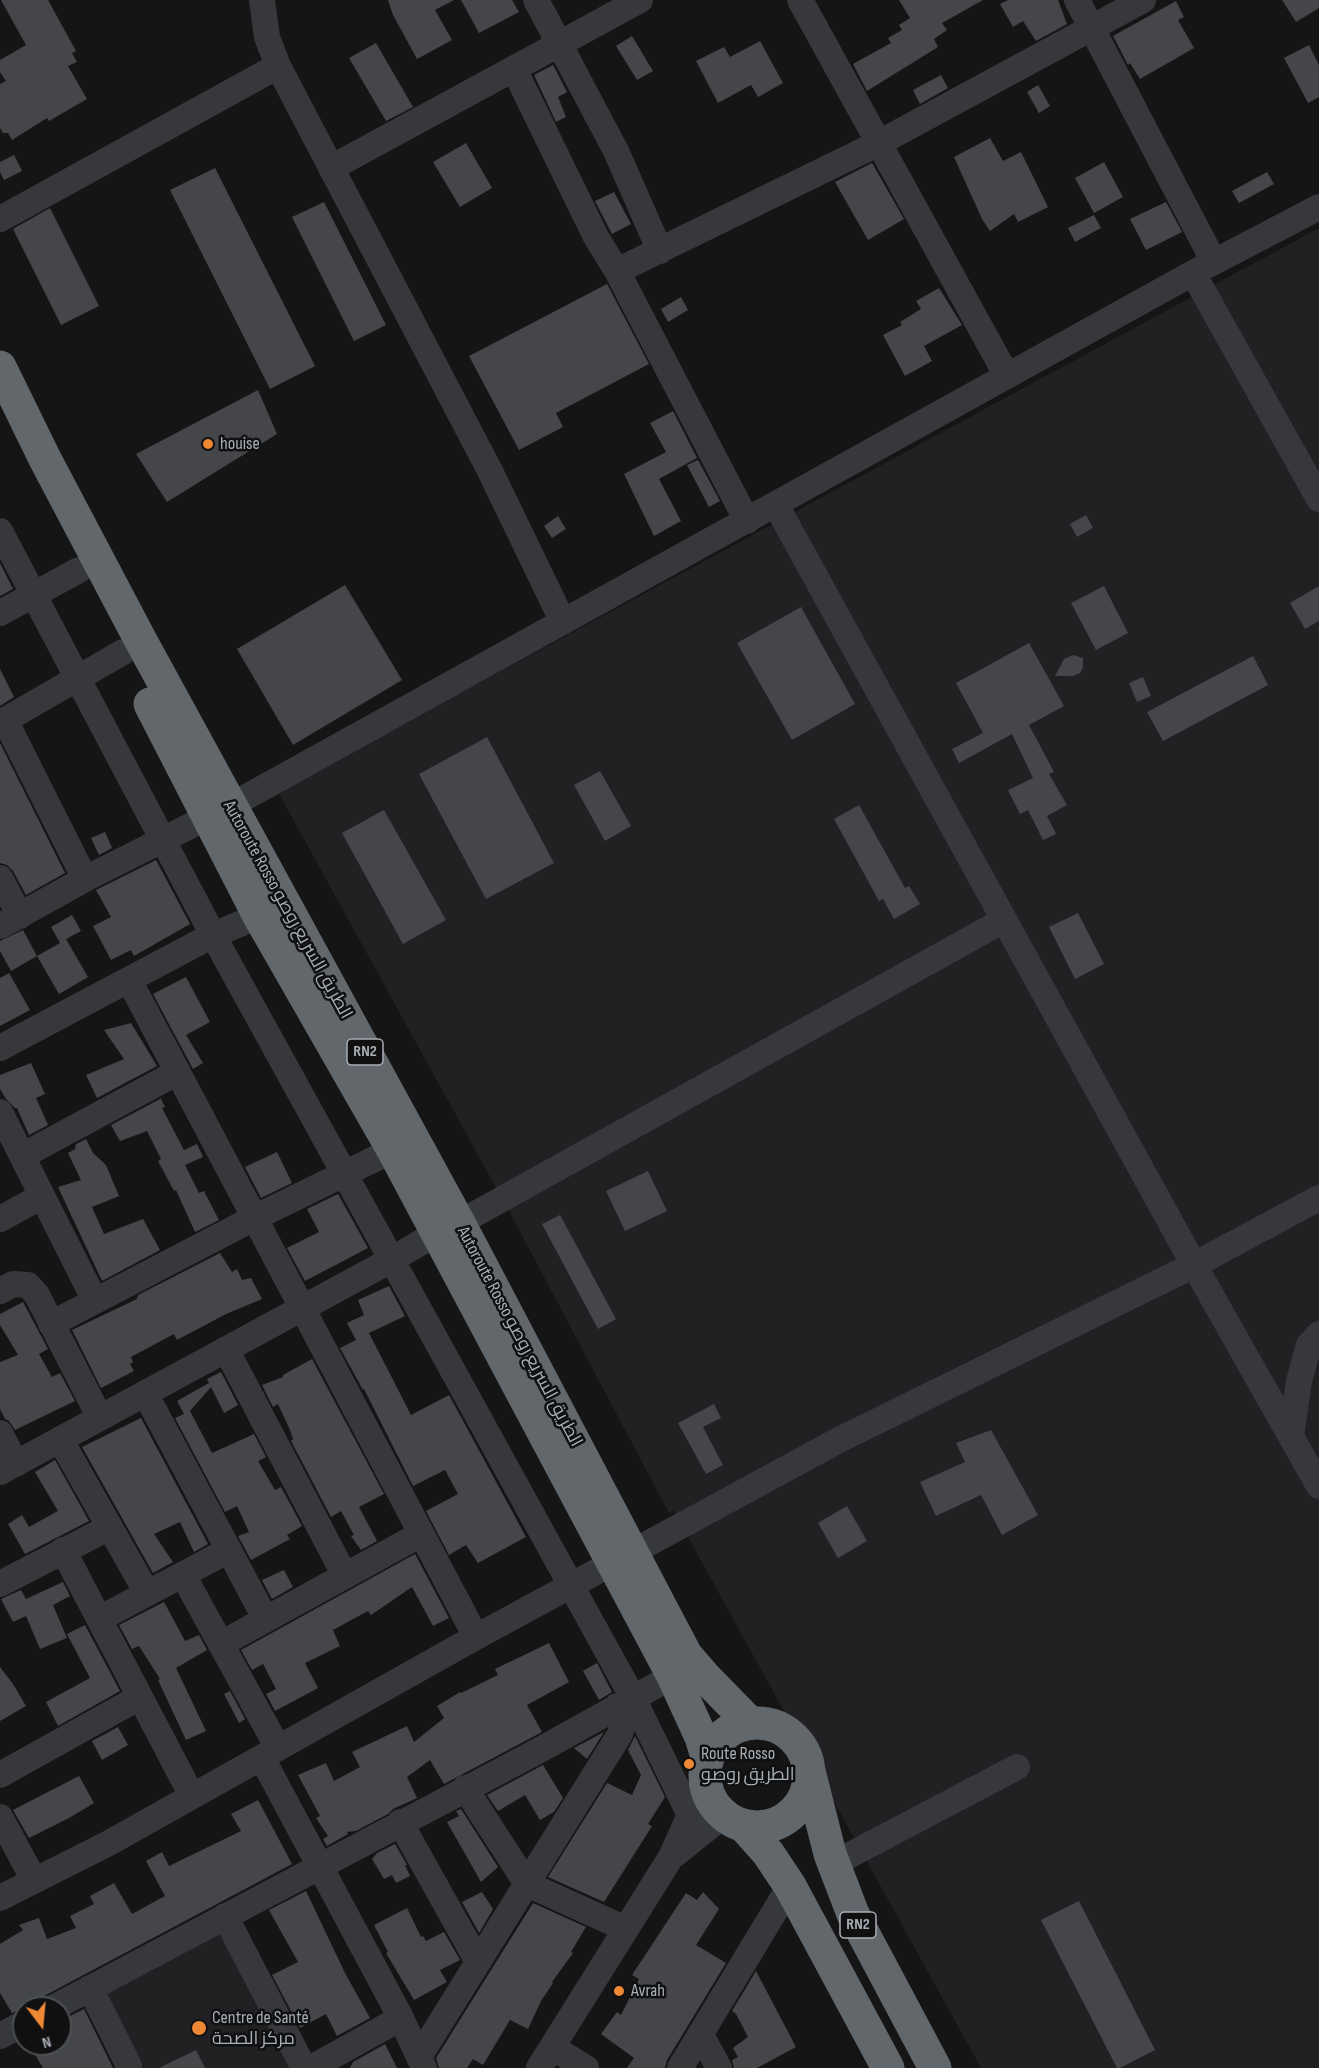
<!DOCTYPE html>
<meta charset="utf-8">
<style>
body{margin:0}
#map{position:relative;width:1319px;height:2068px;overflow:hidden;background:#151516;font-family:"Sofia Sans Condensed",sans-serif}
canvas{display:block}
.north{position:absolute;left:12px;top:1996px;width:60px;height:60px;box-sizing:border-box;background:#101011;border:2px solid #4c5053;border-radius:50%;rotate:164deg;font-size:16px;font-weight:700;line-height:24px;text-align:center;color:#a7afb6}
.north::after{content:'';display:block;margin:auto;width:21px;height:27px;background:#ee8835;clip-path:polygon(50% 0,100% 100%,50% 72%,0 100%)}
</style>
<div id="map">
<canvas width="1319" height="2068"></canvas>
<div class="north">N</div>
</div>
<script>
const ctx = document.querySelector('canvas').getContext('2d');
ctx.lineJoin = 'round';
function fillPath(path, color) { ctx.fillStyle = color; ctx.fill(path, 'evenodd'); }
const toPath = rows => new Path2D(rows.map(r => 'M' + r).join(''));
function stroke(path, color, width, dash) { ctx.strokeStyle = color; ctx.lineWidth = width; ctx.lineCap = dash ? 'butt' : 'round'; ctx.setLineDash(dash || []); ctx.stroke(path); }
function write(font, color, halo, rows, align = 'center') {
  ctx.font = font + ' "Sofia Sans Condensed",Cairo,sans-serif'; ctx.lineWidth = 5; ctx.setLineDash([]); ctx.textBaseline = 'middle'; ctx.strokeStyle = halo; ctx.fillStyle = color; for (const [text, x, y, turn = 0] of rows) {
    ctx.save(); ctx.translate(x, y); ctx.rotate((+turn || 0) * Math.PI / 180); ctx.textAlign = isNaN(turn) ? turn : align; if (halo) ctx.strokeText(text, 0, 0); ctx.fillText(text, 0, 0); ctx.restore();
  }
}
fillPath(toPath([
 [1319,228,1319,2068,981,2068,673,1510,669,1513,516,1224,278,792],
 [218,1926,290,2068,145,2068,102,1991]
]), '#212123');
fillPath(toPath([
 [1,0,48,0,76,51,72,53,77,62,68,66,87,99,49,121,47,118,12,140,8,133,3,133,0,128,0,84,6,81,0,72,0,60,26,45],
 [388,0,454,0,435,10,452,40,417,59,393,15],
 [461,0,512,0,519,12,479,33],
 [899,0,983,0,942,23,947,30,934,39,938,47,867,91,853,64,891,43,888,38,902,30,899,25,910,18],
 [1008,0,1058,0,1067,24,1036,41,1023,21,1013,27,1000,4],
 [1282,0,1319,0,1319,8,1296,22],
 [1176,1,1184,17,1178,20,1194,48,1140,79,1130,63,1128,65,1113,36],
 [632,36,653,71,637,80,616,46],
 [760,41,783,83,758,97,751,85,718,103,696,61,724,47,730,57],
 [376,43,413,107,386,121,349,58],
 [1309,45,1319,65,1319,97,1308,103,1284,58],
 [553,65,567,92,558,97,566,117,556,122,534,75],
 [941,75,948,88,920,104,913,90],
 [1038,85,1050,106,1039,113,1027,92],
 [990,138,1003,161,1021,152,1048,207,1018,222,1014,214,990,231,982,219,954,157],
 [466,143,492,188,460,207,433,162],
 [14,155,22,171,4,180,0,172,0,162],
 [1104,162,1123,197,1094,213,1075,178],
 [872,163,904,219,868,240,835,182],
 [215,168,315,366,270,389,170,190],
 [1267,172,1274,184,1239,203,1232,191],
 [614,192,631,224,612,234,595,201],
 [324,202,386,325,354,341,292,217],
 [1166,202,1182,232,1146,250,1130,219],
 [50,208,99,306,61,325,13,229],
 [1094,215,1101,228,1075,242,1068,228],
 [607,284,649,364,556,413,563,427,519,450,469,356],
 [939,288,962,325,924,346,932,361,905,376,883,335,902,325,900,322,921,309,916,301],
 [681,297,688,310,668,322,661,309],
 [258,390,277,434,167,502,136,454],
 [673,411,697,458,659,479,681,521,654,536,624,474,666,452,650,423],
 [698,460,720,501,709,507,687,465],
 [1086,515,1093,528,1077,537,1070,524],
 [558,516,566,529,552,538,544,526],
 [0,563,13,589,0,596],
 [345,585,402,680,293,745,237,649],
 [1104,586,1128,633,1096,650,1071,603],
 [1319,586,1319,621,1305,629,1290,603],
 [801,607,855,704,792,740,737,643],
 [1029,643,1064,706,1029,725,1054,772,1049,774,1067,805,1047,816,1056,834,1043,840,1028,810,1020,814,1008,790,1033,778,1012,734,959,763,952,749,983,733,956,683],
 [1073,655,1083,658,1083,667,1080,673,1073,676,1055,676,1064,659],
 [1253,656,1268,685,1163,741,1147,712],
 [0,669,14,697,0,706],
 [1143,677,1151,696,1137,702,1129,683],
 [487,737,554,863,486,899,419,774],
 [0,743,65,873,26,895,13,871,7,865,0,863],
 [600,771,631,826,605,841,574,785],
 [859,805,905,888,909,886,920,904,894,919,883,899,879,901,834,819],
 [384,810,446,920,403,944,342,833],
 [105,832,112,848,99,855,91,838],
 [156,860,190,924,134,956,131,950,111,960,93,926,111,917,96,890],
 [1078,913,1104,964,1075,979,1049,927],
 [72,915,81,931,66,939,88,977,59,994,37,956,60,943,51,927],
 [23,930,37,956,11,971,0,951,0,941],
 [9,973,30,1010,0,1026,0,978],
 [186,977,210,1022,186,1035,203,1063,193,1069,153,994],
 [131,1023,157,1066,97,1098,86,1075,124,1059,104,1030],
 [31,1063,45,1094,36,1098,48,1125,29,1135,17,1108,15,1108,6,1099,0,1089,0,1075],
 [164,1097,161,1099,165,1107,162,1108,184,1150,197,1144,203,1157,185,1165,199,1193,204,1191,219,1220,195,1232,176,1190,174,1191,158,1161,161,1159,147,1131,120,1141,111,1125],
 [86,1139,93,1153,106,1165,119,1196,92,1207,104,1234,143,1219,160,1250,102,1281,58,1187,81,1180,68,1153,75,1149,76,1144],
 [277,1152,292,1183,261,1198,245,1167],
 [648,1171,667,1211,625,1231,606,1191],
 [338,1194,368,1248,305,1281,287,1248,319,1232,307,1209],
 [560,1215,616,1319,598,1329,542,1224],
 [220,1253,232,1272,237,1269,242,1280,251,1278,262,1299,226,1314,177,1340,174,1334,144,1350,131,1357,133,1362,130,1364,134,1371,101,1388,72,1330,137,1299,138,1295],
 [389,1286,405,1316,369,1333,411,1415,449,1395,526,1537,478,1563,466,1545,449,1555,426,1511,458,1494,445,1470,413,1486,364,1389,363,1390,340,1348,356,1340,347,1323,364,1315,358,1300],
 [23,1302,48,1349,39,1354,52,1377,60,1373,75,1401,15,1430,9,1421,5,1419,0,1409,0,1362,18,1355,0,1325,0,1314],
 [312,1359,384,1494,359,1507,377,1541,361,1550,351,1536,354,1535,341,1511,331,1517,291,1441,293,1439,290,1430,278,1404,273,1407,262,1385,283,1377,283,1375],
 [221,1372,238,1405,224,1413,211,1387,190,1411,212,1453,254,1434,266,1457,258,1461,275,1490,281,1487,302,1526,287,1535,290,1539,251,1560,238,1536,249,1532,237,1506,225,1512,175,1418,184,1414,177,1401,209,1383,207,1379],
 [714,1404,721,1418,703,1427,723,1465,706,1474,678,1423],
 [141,1418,208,1544,194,1552,180,1522,154,1534,173,1562,153,1573,82,1447],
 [991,1430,1038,1515,1002,1535,981,1495,936,1516,920,1482,965,1462,956,1443],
 [55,1460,89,1521,25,1554,8,1524,22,1515,29,1527,58,1511,35,1472],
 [847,1506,867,1541,838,1558,818,1523],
 [415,1554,449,1618,433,1626,412,1587,371,1615,368,1611,333,1630,340,1646,305,1663,318,1688,275,1711,266,1694,276,1689,263,1664,252,1670,241,1650],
 [284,1570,293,1587,272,1599,262,1580],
 [63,1582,70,1596,53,1605,67,1638,40,1649,26,1616,13,1622,1,1599,21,1590,26,1599],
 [164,1602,185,1641,199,1635,207,1650,176,1668,206,1731,186,1740,158,1680,160,1679,139,1646,132,1649,119,1625],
 [85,1625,120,1691,58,1726,46,1702,90,1678,67,1634],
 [549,1643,569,1682,527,1705,542,1732,444,1784,430,1760,407,1777,417,1798,393,1809,388,1814,356,1831,347,1832,348,1834,327,1846,323,1839,328,1836,316,1818,320,1816,298,1775,326,1763,334,1781,360,1767,352,1752,407,1726,414,1742,444,1718,437,1706,460,1692,461,1693,498,1675,495,1669],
 [597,1663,612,1692,599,1700,583,1671],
 [0,1667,13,1684,26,1706,0,1721],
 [230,1691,245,1719,239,1723,224,1694],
 [118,1727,128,1745,102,1760,92,1741],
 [604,1732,587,1759,574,1748],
 [635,1736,665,1797,648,1824,652,1826,604,1902,548,1877,607,1783,632,1795,641,1775,628,1750],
 [543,1765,563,1798,554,1812,540,1820,525,1795,498,1811,487,1795],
 [79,1776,94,1803,69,1818,29,1838,13,1810],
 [258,1800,292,1864,46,1995,40,2001,38,2008,24,2008,12,2013,0,1993,0,1944,23,1930,19,1925,39,1918,47,1939,76,1928,70,1916,94,1904,90,1896,114,1883,132,1914,165,1896,146,1861,162,1852,169,1866,241,1831,231,1814],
 [461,1809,498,1867,481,1882,447,1822,459,1816,456,1811],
 [395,1844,407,1865,405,1865,410,1876,396,1883,392,1875,384,1879,372,1859,377,1853],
 [306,1891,345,1973,370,2018,337,2036,326,2014,300,2028,272,1975,298,1962,269,1910],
 [482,1892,493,1909,479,1933,462,1902],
 [703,1892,719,1909,696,1945,726,1963,667,2060,665,2068,627,2068,634,2058,601,2034,617,2012,621,2015,639,1979,632,1975,686,1893,697,1900],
 [1079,1901,1155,2050,1120,2068,1117,2068,1041,1920],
 [533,1903,586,1927,571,1952,573,1953,552,1982,553,1983,541,2001,528,2029,510,2020,483,2065,473,2059,467,2068,439,2068,436,2058],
 [407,1908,421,1937,423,1936,426,1941,444,1932,460,1960,440,1970,447,1982,414,2000,386,1953,388,1952,374,1925],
 [756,1971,796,2047,757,2068,734,2068,732,2060,738,2057,733,2048,748,2037,736,2014,732,2011],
 [84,2009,113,2068,43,2068,29,2044,60,2044,60,2021],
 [385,2044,397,2068,350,2068,353,2062],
 [196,2050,205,2068,159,2068]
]), '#444649');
stroke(toPath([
 [262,0,267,37,278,66,490,471,563,622],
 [536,0,616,151,660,251],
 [800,0,1007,376],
 [1077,0,1214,262],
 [514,69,596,237,617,271,879,143,1143,0],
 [331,168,640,0],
 [0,219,278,66],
 [617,271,747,521],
 [1193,273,1319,499],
 [776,505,1194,1265,1319,1486],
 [0,531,213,935,633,1698,690,1815],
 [0,613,79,570],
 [5,720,85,879],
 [0,723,123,652],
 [230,806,1193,273,1319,207],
 [0,878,20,916],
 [0,926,85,879,208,817],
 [129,980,476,1637],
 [0,1048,213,935,259,916],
 [0,1112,95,1301],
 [22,1156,178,1072],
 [0,1219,42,1196],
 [459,1223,1004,920],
 [0,1291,13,1284,28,1285,37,1295,100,1418],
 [51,1324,256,1217,393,1150],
 [226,1349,345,1576],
 [145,1393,265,1618],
 [0,1433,16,1464],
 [1291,1437,1299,1381,1309,1345,1319,1334],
 [60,1439,147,1593],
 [0,1472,391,1260,437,1233],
 [63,1550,192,1796],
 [183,1575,278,1748],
 [0,1584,110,1527],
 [99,1619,229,1550],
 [221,1644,421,1534],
 [262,1758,401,2018,424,2068],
 [0,1775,140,1697],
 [465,1788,527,1884,626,1929],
 [0,1817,34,1880],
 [400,1822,478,1962],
 [674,1855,724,1815],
 [833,1864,1017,1767],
 [0,1898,109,1843,476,1637,839,1440,1194,1265,1319,1198],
 [225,1916,304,2068],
 [90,1988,130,2068],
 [53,2008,538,1751,673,1676],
 [701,2035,719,2068],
 [0,2036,24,2023],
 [552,2047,586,2068],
 [419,2057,620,1734,623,1723,617,1706],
 [311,2068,401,2018],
 [539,2068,671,1857,705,1781],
 [680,2068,790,1886]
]), '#36383b', 26);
stroke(toPath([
 [0,367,45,459,141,641,459,1223,686,1655,705,1677,750,1723],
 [150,704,259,916,393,1150,673,1676,701,1737,707,1757],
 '705 1775a52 52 0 1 1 104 0a52 52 0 1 1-104 0Z',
 [809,1771,830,1854,853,1914,935,2068],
 [743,1825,768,1853,790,1886,888,2068]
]), '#62676c', 33);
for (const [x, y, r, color] of [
 [208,444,6,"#ee8835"],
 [689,1764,6,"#ee8835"],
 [619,1991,6,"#ee8835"],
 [199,2028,8,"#ee8835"]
]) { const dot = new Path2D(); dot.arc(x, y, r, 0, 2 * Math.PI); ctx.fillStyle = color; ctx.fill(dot); stroke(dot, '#101011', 2); }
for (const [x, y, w] of [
 [365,1052,36],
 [858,1925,36]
]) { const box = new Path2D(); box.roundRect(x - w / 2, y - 13, w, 26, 4.5); ctx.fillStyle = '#101011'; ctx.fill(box); stroke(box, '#a7afb6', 1.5); }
write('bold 16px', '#a7afb6', null, [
 ["RN2",365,1052],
 ["RN2",858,1925]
]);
write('18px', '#a7afb6', '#101011', [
 ["houise",220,444],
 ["Route Rosso",701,1754],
 ["الطريق روصو",701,1775],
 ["Avrah",631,1991],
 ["Centre de Santé",212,2018],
 ["مركز الصحة",212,2039]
], 'left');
write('18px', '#a7afb6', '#101011', [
 ["Autoroute Rosso الطريق السريع روصو",287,910,61],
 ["Autoroute Rosso الطريق السريع روصو",519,1337,62]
]);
</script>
